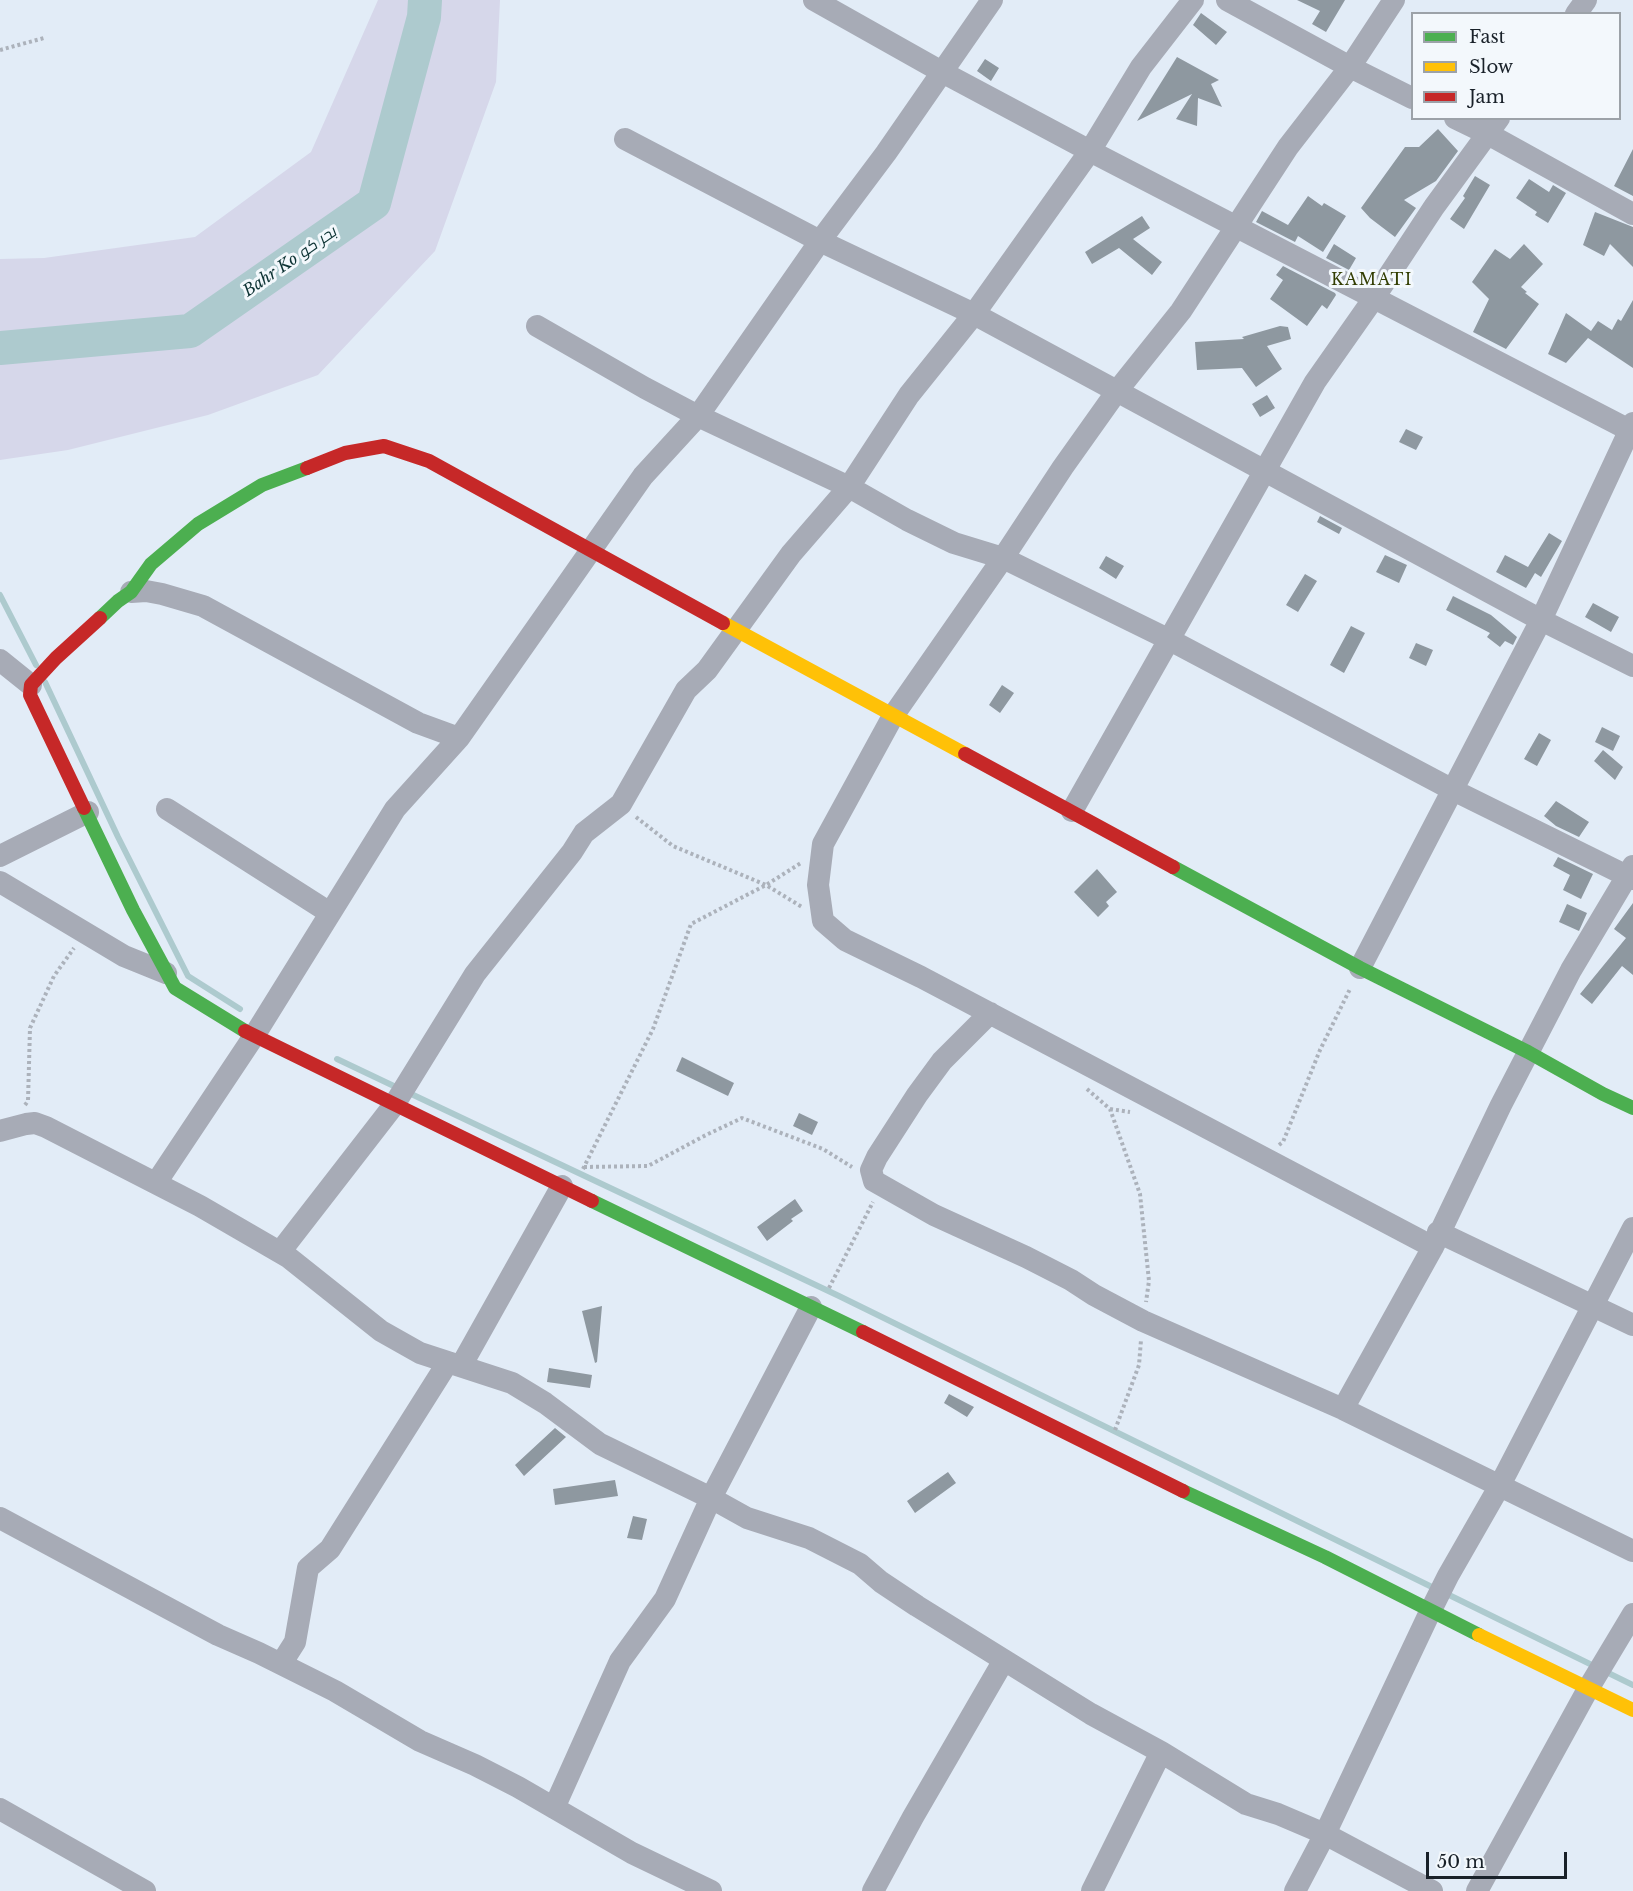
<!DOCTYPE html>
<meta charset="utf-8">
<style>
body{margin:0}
#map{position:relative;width:1633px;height:1891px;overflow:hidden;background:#e2ecf7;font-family:"Libre Baskerville",serif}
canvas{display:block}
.legend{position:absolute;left:1411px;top:12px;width:210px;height:108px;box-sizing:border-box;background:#f3f8fc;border:2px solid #9ca2a8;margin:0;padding:8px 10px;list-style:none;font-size:18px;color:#192129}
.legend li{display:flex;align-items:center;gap:12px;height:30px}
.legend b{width:30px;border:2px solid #9ca2a8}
.scale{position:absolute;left:1426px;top:1852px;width:141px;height:27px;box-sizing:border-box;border:3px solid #192129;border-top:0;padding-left:8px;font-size:18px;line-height:21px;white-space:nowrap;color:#192129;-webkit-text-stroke:4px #f3f8fc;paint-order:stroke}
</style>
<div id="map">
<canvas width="1633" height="1891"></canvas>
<ul class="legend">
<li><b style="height:8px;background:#4caf50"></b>Fast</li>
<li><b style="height:8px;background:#ffc107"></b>Slow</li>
<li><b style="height:8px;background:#c62828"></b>Jam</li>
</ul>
<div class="scale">50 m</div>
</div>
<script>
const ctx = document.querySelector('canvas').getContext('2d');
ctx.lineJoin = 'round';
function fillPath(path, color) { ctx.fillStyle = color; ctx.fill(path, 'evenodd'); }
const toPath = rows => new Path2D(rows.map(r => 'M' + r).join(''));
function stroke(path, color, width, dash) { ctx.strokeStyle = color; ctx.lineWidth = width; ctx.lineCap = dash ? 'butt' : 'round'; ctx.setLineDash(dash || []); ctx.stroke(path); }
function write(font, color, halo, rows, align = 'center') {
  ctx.font = font + ' "Libre Baskerville",Cairo,serif'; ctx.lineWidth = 6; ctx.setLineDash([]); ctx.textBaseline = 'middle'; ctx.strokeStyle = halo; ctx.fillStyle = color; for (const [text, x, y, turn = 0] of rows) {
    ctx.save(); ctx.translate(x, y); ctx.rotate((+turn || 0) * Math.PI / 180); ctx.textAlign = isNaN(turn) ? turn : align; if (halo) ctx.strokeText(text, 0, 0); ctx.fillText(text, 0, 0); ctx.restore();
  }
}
fillPath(toPath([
 [378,0,500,0,496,82,435,251,318,375,208,415,68,450,0,460,0,259,44,258,195,237,311,152]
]), '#d6d7ea');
stroke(toPath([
 [0,595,36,665],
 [45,682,118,837,188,976,240,1009],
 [337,1059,398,1088],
 [407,1092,839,1296,1436,1589],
 [1445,1593,1633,1685]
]), '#adcace', 6);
stroke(toPath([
 [0,348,190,331,374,203,424,17,425,0]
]), '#adcace', 34);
fillPath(toPath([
 [1297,0,1345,0,1326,32,1312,24,1320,11],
 [1201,13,1227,32,1216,45,1193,25],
 [1177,57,1219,80,1211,84,1222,107,1198,98,1197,126,1176,119,1192,94,1137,121],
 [985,59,999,68,991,81,977,71],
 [1438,129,1458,151,1436,181,1404,200,1416,208,1395,237,1370,218,1361,208,1405,147,1419,147],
 [1633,149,1633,196,1614,186],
 [1475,176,1490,185,1464,229,1450,219,1465,198,1463,196],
 [1529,179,1549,192,1553,185,1566,193,1548,223,1535,215,1537,212,1516,198],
 [1308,196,1322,206,1324,203,1346,216,1323,252,1298,236,1295,242,1256,222,1262,211,1288,225],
 [1595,212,1633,227,1633,267,1610,244,1604,256,1583,245],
 [1142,216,1150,228,1133,239,1162,262,1152,275,1119,248,1092,264,1085,252],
 [1334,244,1356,258,1349,270,1326,258],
 [1524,244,1543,264,1521,287,1527,292,1525,293,1539,304,1506,349,1473,332,1489,299,1472,282,1495,249,1510,259],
 [1283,266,1335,293,1336,295,1327,309,1322,305,1307,326,1270,299,1283,280,1276,275],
 [1633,300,1633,368,1588,338,1566,363,1548,354,1566,313,1591,331,1598,321,1612,330,1618,319,1621,321],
 [1280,326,1288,327,1291,339,1267,346,1282,369,1256,387,1242,368,1197,370,1195,342,1244,339,1242,337],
 [1267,395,1275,408,1260,417,1252,404],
 [1406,429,1423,437,1416,450,1399,442],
 [1320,516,1342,528,1339,534,1317,522],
 [1549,533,1562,541,1541,577,1535,573,1526,588,1496,572,1505,555,1528,567],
 [1385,555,1407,565,1399,583,1376,572],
 [1106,556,1124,566,1116,579,1099,568],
 [1305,574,1317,581,1298,612,1286,605],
 [1453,596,1491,615,1517,637,1513,645,1505,641,1500,647,1487,637,1490,633,1446,610],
 [1593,603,1619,617,1611,632,1585,617],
 [1351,626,1365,633,1344,673,1330,665],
 [1416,643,1433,650,1426,666,1409,658],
 [1002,685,1014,693,1000,713,989,705],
 [1602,727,1620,736,1613,751,1595,742],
 [1539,733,1551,740,1537,766,1524,759],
 [1603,750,1623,767,1615,780,1594,761],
 [1556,801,1589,822,1579,837,1556,826,1544,816],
 [1558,857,1593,874,1581,899,1563,890,1570,875,1553,866],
 [1097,869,1117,892,1106,902,1109,906,1098,917,1074,892],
 [1633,903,1633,975,1622,966,1592,1004,1580,994,1626,938,1614,929],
 [1567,904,1587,913,1579,931,1559,922],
 [682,1057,734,1083,728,1096,676,1071],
 [799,1113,818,1122,812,1135,793,1126],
 [795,1199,803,1211,791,1219,793,1221,767,1241,757,1227],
 [602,1306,597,1362,595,1363,582,1311],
 [549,1368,592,1375,590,1388,547,1382],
 [949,1394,974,1407,967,1417,944,1403],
 [555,1428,566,1437,524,1476,515,1465],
 [948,1472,956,1483,915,1513,907,1501],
 [615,1480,618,1496,555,1505,553,1489],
 [633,1516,647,1519,642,1540,627,1538]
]), '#8e98a0');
stroke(toPath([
 [0,50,44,38],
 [636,817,673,846,766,885,802,907],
 [1087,1089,1110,1109,1140,1194,1149,1281,1146,1302],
 [25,1105,28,1101,30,1028,54,976,74,948],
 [1110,1109,1130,1112],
 [1279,1145,1283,1142,1320,1050,1350,989],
 [584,1167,648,1166,706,1135,742,1118,823,1149,852,1167],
 [583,1169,653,1029,691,924,766,885,801,863],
 [829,1288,873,1202],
 [1115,1430,1139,1365,1141,1340]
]), '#acb2bb', 4, [3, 3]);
stroke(toPath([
 [814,0,942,72,1090,151,1633,432],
 [1227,0,1350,67,1412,98],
 [1394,0,1350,67,1288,147,1181,311,1117,391,1063,467,1003,558,893,716,823,844,818,885,823,921,845,940,921,977,1433,1247],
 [1576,14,1586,0],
 [1455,118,1488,134,1633,214],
 [625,139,820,241,974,314,1541,620,1633,666],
 [537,326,645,388,698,416,849,487,907,520,954,543,1003,558,1170,640,1453,790,1633,879],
 [131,592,146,591,162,594,203,606,418,723,459,738],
 [0,660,31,685],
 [167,809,330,913],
 [1072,811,1315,382,1374,298,1434,207,1499,118],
 [0,856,88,812],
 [0,882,124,956,166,973],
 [1360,968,1541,620,1633,423],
 [990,1013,942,1061,917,1095,877,1157,871,1170,874,1181,934,1215,1026,1257,1071,1280,1094,1295,1143,1321,1343,1409,1633,1551],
 [0,1131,26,1124,35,1123,46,1127,200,1206,288,1257,381,1331,420,1353,512,1383,545,1403,600,1444,711,1498,747,1518,809,1538,860,1564,881,1582,917,1606,1091,1714,1161,1752,1246,1804,1278,1814,1325,1834,1432,1891],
 [156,1183,254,1036,395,809,459,738,643,476,698,416,820,241,886,153,992,0],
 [1438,1232,1633,1325],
 [280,1252,394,1105,475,974,572,852,584,833,621,804,686,690,707,670,791,554,849,487,909,395,974,314,1090,151,1141,67,1193,0],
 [461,1366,562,1186],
 [1343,1409,1433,1247,1501,1105,1571,970,1633,866],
 [0,1518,218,1635,259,1653,335,1691,420,1741,475,1765,518,1787,632,1853,711,1891],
 [281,1664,295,1642,308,1568,330,1549,448,1362],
 [554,1808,620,1661,665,1599,711,1498,811,1307],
 [0,1809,145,1891],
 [873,1891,913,1817,1004,1660],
 [1092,1891,1161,1752],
 [1295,1891,1325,1834,1430,1612,1448,1576,1499,1487,1633,1228],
 [1477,1891,1588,1689,1633,1614]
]), '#a7abb6', 22);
stroke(toPath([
 [100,618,118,601,131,592,151,564,198,524,262,485,307,468],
 [84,808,133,910,175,988,245,1031],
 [1173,867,1360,968,1528,1052,1603,1094,1633,1108],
 [592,1201,863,1332],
 [1183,1491,1325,1557,1479,1635]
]), '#4caf50', 14);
stroke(toPath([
 [723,623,965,754],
 [1479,1635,1633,1710]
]), '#ffc107', 14);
stroke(toPath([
 [307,468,345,453,384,446,429,461,723,623],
 [965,754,1173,867],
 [84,808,30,695,31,685,56,658,100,618],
 [245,1031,592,1201],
 [863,1332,1183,1491]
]), '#c62828', 14);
write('italic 16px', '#0d3334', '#f3f8fc', [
 ["Bahr Ko بحر كو",290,262,-35]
]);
ctx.letterSpacing = '1.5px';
write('16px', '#333e03', '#f3f8fc', [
 ["KAMATI",1372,280]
]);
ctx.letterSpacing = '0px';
</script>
